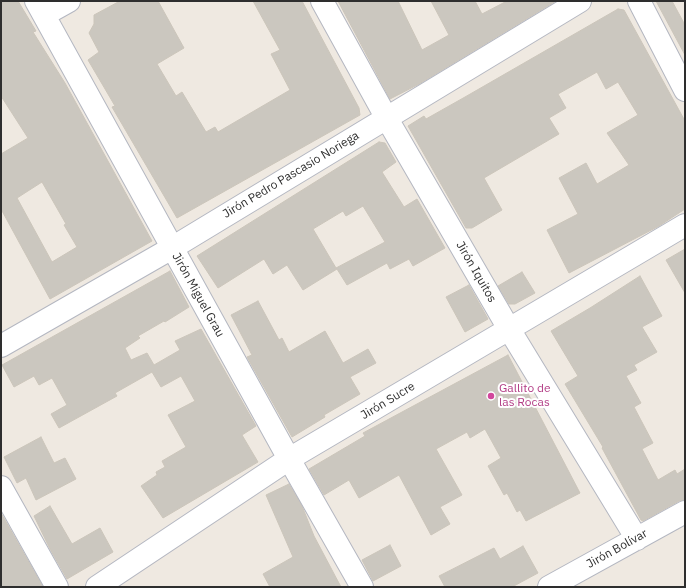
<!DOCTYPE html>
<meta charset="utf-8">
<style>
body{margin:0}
#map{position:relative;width:686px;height:588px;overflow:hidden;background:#efe9e1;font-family:"IBM Plex Sans",sans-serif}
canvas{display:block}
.frame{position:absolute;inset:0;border:2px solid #2e2e2e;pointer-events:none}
</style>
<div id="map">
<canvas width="686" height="588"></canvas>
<div class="frame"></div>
</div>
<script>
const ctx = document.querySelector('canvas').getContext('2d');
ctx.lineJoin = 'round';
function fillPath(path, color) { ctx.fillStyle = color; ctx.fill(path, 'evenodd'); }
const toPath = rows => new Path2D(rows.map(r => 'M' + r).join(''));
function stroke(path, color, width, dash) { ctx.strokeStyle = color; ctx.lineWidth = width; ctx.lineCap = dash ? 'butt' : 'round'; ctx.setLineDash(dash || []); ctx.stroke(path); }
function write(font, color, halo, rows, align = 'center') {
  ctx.font = font + ' "IBM Plex Sans",sans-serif'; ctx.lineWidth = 4; ctx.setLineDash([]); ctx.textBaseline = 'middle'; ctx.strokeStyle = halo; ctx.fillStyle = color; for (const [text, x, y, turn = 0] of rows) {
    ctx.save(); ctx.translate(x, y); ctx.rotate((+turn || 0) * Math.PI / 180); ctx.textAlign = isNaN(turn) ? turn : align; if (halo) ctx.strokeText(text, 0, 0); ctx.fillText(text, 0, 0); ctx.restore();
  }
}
const building = toPath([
 [1,1,18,1,36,31,33,32,65,83,152,241,50,299,1,209,1,154,28,138,1,96,1,1],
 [42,182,66,224,64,225,77,247,52,262,17,198,42,182],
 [120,1,158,1,184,48,157,64,176,96,182,92,206,132,215,127,218,132,290,90,271,54,280,50,253,1,302,1,359,108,360,115,177,218,112,107,115,106,88,60,99,52,89,33,94,24,94,15,120,1],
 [338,1,398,1,422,50,449,35,431,1,475,1,482,14,507,1,556,1,419,84,390,99,338,1],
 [656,1,672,1,685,25,685,55,656,1],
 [618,9,624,10,685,121,685,209,659,226,569,273,547,230,578,214,559,178,586,163,597,184,629,165,607,133,638,115,618,82,606,89,597,72,558,94,566,108,549,118,559,134,484,178,502,210,472,228,466,228,408,126,424,116,426,119,465,97,618,9],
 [379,142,385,143,396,162,382,172,404,207,417,199,445,248,413,266,409,259,390,269,387,263,347,285,337,269,303,290,287,265,273,274,264,259,218,288,197,256,379,142],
 [363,206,385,242,336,268,313,229,343,211,346,216,363,206],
 [685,249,685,293,666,260,685,249],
 [170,271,189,307,165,322,164,321,138,336,140,338,125,348,131,360,147,353,154,365,180,350,175,341,201,329,256,426,242,435,258,462,163,518,141,486,157,475,156,472,165,467,162,461,186,447,168,415,195,401,181,376,161,387,152,372,115,393,117,396,59,428,51,414,67,405,52,378,39,385,34,376,14,387,2,365,170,271],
 [522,272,535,293,515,304,509,304,498,286,522,272],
 [640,276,662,316,642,327,657,352,634,365,637,370,626,376,641,403,634,407,653,443,642,449,658,480,675,470,677,474,685,469,685,500,679,501,643,521,641,520,602,448,603,447,565,384,578,376,551,331,590,308,640,276],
 [469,285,488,319,465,332,446,297,469,285],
 [258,301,279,340,282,338,289,352,325,331,343,363,368,349,376,363,350,377,360,394,324,415,325,417,292,437,247,357,252,355,231,315,258,301],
 [508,355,580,493,526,521,520,510,517,512,507,493,504,495,488,466,501,458,485,429,470,438,467,432,436,449,462,495,440,507,450,524,431,535,399,475,359,498,349,480,324,495,309,469,365,436,363,433,508,355],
 [41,437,54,463,65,458,76,479,36,500,26,478,17,483,4,457,41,437],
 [289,484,302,506,314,536,341,587,270,587,263,574,293,557,266,495,289,484],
 [50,506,72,544,100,528,113,552,67,579,50,549,34,516,50,506],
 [1,513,43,587,1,587,1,513],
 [390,545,401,566,373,581,362,560,390,545],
 [523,546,538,573,512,587,445,587,439,576,494,548,500,559,523,546]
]);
fillPath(building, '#cbc7bf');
stroke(building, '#cbc5ba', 1);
const minor = toPath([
 [36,1,289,459,362,587],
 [322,1,386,117,509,329,637,539],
 [639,1,685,90],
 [44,15,69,1],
 [1,346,172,248,580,1],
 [1,487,57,587],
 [97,587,289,459,685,225],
 [549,587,685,512]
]);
stroke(minor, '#b4b7c1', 24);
stroke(minor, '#fff', 22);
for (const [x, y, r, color] of [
 [491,396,4,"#d1479c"]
]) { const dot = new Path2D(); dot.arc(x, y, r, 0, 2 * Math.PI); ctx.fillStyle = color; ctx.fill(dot); stroke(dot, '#fff', 1.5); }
write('12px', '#2e2e2e', '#fff', [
 ["Jirón Pedro Pascasio Noriega",291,175,-31],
 ["Jirón Iquitos",476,272,60],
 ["Jirón Miguel Grau",198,295,61],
 ["Jirón Sucre",388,401,-31],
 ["Jirón Bolívar",617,549,-29]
]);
write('12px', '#b23c85', '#fff', [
 ["Gallito de",499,389],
 ["las Rocas",499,403]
], 'left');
</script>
